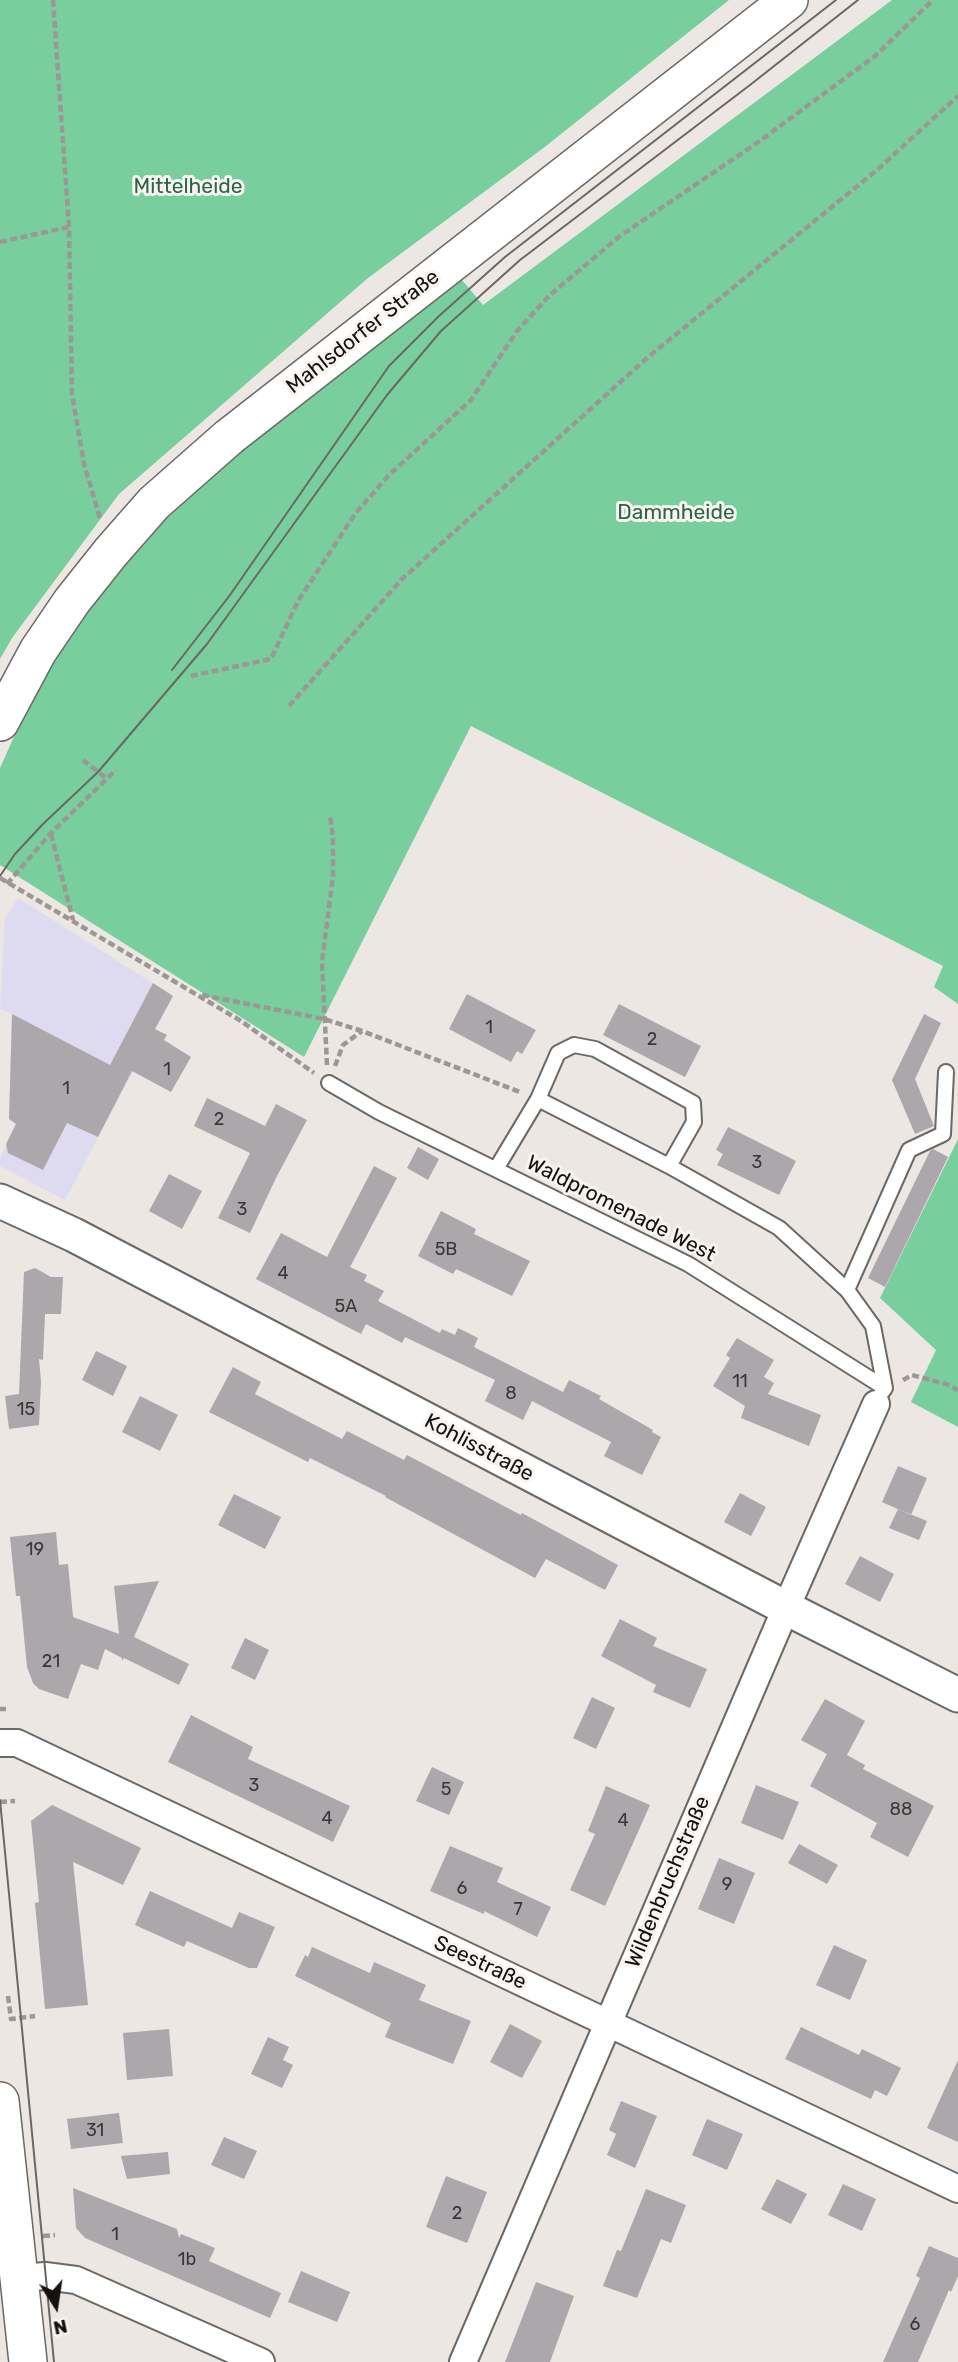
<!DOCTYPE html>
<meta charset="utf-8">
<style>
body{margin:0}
#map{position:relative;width:958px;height:2362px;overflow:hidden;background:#ece7e3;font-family:Rubik,sans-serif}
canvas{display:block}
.north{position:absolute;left:21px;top:2271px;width:70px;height:70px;-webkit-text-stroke:5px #f9f4f0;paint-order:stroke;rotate:168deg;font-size:19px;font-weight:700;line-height:28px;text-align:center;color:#141211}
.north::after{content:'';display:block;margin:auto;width:24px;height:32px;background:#141211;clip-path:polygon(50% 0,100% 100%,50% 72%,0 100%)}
</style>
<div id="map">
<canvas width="958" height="2362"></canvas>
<div class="north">N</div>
</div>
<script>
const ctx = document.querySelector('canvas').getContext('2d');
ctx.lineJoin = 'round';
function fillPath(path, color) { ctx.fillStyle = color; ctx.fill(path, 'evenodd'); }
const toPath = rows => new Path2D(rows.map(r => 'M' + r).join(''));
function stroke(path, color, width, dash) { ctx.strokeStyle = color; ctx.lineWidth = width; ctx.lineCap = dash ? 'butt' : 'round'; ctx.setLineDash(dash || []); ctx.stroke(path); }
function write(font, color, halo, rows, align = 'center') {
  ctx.font = font + ' Rubik,sans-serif'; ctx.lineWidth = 6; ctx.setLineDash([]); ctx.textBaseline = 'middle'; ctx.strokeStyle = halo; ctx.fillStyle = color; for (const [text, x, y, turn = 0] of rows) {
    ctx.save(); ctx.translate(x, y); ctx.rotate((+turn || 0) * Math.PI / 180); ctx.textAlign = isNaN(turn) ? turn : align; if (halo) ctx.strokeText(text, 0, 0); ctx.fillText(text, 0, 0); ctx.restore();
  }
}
fillPath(toPath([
 [18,898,173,996,65,1200,0,1166,0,1158,16,1124,9,1119,12,1014,0,1009,5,918]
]), '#dedbf0');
fillPath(toPath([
 [0,0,729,0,546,146,368,278,119,494,12,638,0,659],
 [892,0,958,0,958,1004,934,987,943,966,471,726,304,1057,0,865,0,768,50,656,141,535,201,475,462,280,483,305],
 [958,1139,958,1427,911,1402,936,1350,880,1298]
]), '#79ce9e');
fillPath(toPath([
 [153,983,173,996,155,1029,167,1035,164,1040,191,1057,171,1092,132,1071,98,1137,67,1123,43,1170,8,1153,6,1144,16,1124,9,1119,12,1014,110,1065],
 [467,994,536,1030,522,1054,517,1051,511,1062,449,1029],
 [619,1004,701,1046,685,1077,603,1035],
 [924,1014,941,1023,915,1079,934,1126,915,1134,892,1080],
 [207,1098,265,1126,276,1104,307,1120,277,1176,250,1233,218,1218,250,1153,194,1126],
 [728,1127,796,1161,779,1195,717,1165,723,1154,716,1150],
 [418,1147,439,1159,428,1180,407,1168],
 [933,1149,948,1157,885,1287,868,1278,930,1151],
 [374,1166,397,1178,350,1267,367,1275,364,1281,384,1291,378,1301,440,1333,442,1329,455,1335,458,1328,478,1338,474,1347,563,1392,569,1380,601,1396,599,1399,653,1430,652,1432,661,1437,642,1475,604,1456,611,1442,532,1401,523,1420,485,1401,495,1380,405,1337,402,1343,366,1324,361,1334,256,1279,281,1233,327,1257],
 [169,1174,202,1191,182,1229,149,1211],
 [441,1211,476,1229,474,1234,530,1261,512,1296,456,1269,453,1274,418,1256],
 [35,1268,51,1277,63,1277,61,1314,45,1314,43,1360,39,1359,41,1381,39,1425,9,1429,5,1396,19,1394,24,1272],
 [737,1338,774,1360,764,1377,774,1383,768,1394,821,1415,809,1446,741,1418,745,1406,713,1386,730,1358,726,1355],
 [96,1351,127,1366,113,1396,82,1380],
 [233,1367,261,1382,255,1394,342,1439,347,1431,404,1460,407,1455,521,1515,522,1513,618,1565,605,1590,546,1559,535,1578,385,1497,386,1496,310,1458,308,1462,209,1412],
 [140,1396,178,1415,160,1451,122,1432],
 [898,1466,927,1478,911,1515,882,1502],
 [740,1493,766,1507,751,1536,724,1522],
 [234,1494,281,1517,265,1549,218,1525],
 [898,1509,927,1521,919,1540,889,1528],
 [56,1532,59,1565,68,1564,73,1617,119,1634,114,1586,159,1581,134,1637,189,1664,179,1685,124,1658,122,1661,122,1658,105,1649,98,1670,81,1664,68,1699,39,1689,33,1683,27,1667,20,1596,16,1596,10,1537],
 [860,1556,894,1574,880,1602,845,1584],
 [620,1619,657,1638,653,1646,707,1669,690,1708,653,1692,656,1685,601,1656],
 [245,1638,269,1650,255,1680,231,1668],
 [592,1697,615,1708,596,1749,573,1738],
 [825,1699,865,1721,847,1755,865,1765,863,1769,934,1806,908,1857,870,1837,877,1823,810,1786,827,1754,801,1740],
 [191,1715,253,1747,248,1759,350,1806,333,1842,168,1762],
 [432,1767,464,1782,449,1815,416,1801],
 [756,1785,799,1802,783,1840,741,1823],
 [606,1786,650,1805,605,1906,570,1890,595,1834,588,1831],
 [52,1805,141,1848,123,1885,73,1862,88,2005,45,2009,35,1903,39,1902,31,1821],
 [799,1844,838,1865,827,1884,788,1863],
 [450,1846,503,1868,497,1882,551,1907,537,1937,484,1911,484,1914,430,1891],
 [719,1858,755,1873,734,1924,698,1909],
 [150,1891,232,1928,239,1912,275,1927,257,1968,249,1968,187,1941,184,1947,135,1925],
 [834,1945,867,1960,850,2000,816,1985],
 [312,1947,370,1973,374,1962,426,1985,419,2000,471,2021,453,2064,385,2037,391,2023,295,1976,305,1955,308,1957],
 [510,2024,542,2041,522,2078,490,2062],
 [801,2027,859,2055,862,2049,901,2068,887,2096,875,2090,871,2099,785,2059],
 [169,2029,173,2076,127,2080,123,2033],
 [268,2037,289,2047,283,2060,293,2065,282,2088,251,2074],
 [958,2060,958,2142,927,2128],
 [621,2101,657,2116,635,2168,607,2155,616,2134,609,2130],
 [119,2113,123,2143,71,2149,67,2119],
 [707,2119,743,2134,727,2170,692,2155],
 [224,2137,257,2151,244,2179,211,2165],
 [168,2152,170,2174,127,2179,121,2156],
 [446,2176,487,2192,467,2243,426,2227],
 [777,2179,807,2194,791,2224,761,2209],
 [843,2184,876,2199,862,2231,828,2215],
 [73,2188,177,2229,179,2238,181,2234,215,2248,209,2261,281,2293,270,2318,85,2238,76,2228],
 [646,2189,686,2205,671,2243,661,2239,637,2298,603,2286,617,2250,621,2251],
 [929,2246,958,2258,958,2276,951,2292,949,2290,918,2362,883,2362,920,2278,916,2276],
 [301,2271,350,2292,337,2322,288,2302],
 [536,2282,574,2296,550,2362,505,2362]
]), '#aba7ab');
const service = toPath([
 [329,1083,379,1112,688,1264,885,1388],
 [538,1099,669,1166,779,1228,847,1290,873,1326,885,1388,882,1392],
 [496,1169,538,1099,558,1053,574,1045,595,1049,693,1103,694,1122,669,1166],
 [847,1290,909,1150,943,1134,946,1072]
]);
const minor = toPath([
 [0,1743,17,1743,958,2189],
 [19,2278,45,2276,76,2280,261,2362],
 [463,2362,786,1608,876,1404]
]);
const tertiary = toPath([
 [0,1201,74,1235,786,1608,958,1695]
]);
const secondary = toPath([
 [0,722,38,651,72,601,111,552,154,503,229,437,789,0],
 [0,2101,28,2362]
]);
stroke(service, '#6c6864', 18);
stroke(minor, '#6c6864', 30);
stroke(tertiary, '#6c6864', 37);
stroke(secondary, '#6c6864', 40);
stroke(toPath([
 [53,0,69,227,72,394,84,464,100,518],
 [0,242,69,227],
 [191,676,271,659,298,601,355,514,388,476,471,400,517,331,550,295,620,236,757,143,875,56,933,0],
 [289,706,402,579,647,358,877,170,958,96],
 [83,760,107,779],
 [51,834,73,920],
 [0,878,241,1021,314,1073],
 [7,884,51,833,116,770],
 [202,995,324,1019,362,1031,520,1092],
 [327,1065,322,962,333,876,333,838,330,815],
 [335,1066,343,1045,362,1031],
 [903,1380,912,1375,946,1384,958,1390],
 [0,1709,6,1709],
 [0,1802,15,1801],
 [8,1996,11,2019,35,2016],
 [43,2236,55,2235]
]), '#9b9794', 4.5, [7, 3.5]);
stroke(service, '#fff', 14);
stroke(minor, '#fff', 26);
stroke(tertiary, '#fff', 33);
stroke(secondary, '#fff', 37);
stroke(toPath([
 [172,670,230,595,389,366,439,316,505,257,836,0],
 [0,876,15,854,43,824,98,772,207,644,387,395,441,331,520,260,750,85,858,0],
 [0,1800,54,2362]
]), '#6a6764', 2);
write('18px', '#3a3738', null, [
 ["1",489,1028],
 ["2",652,1040],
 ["1",167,1070],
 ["1",66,1089],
 ["2",219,1120],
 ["3",757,1163],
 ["3",242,1210],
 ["5B",446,1250],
 ["4",283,1274],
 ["5A",346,1307],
 ["11",740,1382],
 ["8",511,1394],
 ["15",26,1410],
 ["19",35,1550],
 ["21",51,1662],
 ["3",254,1786],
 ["5",446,1790],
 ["88",901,1810],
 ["4",327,1819],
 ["4",623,1821],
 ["9",727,1885],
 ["6",462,1889],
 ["7",518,1910],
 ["31",95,2131],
 ["2",457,2214],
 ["1",115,2235],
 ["1b",187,2260],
 ["6",915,2325]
]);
write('21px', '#286646', '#f9f4f0', [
 ["Mittelheide",188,187],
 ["Dammheide",676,513]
]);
write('21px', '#141211', '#f9f4f0', [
 ["Mahlsdorfer Straße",363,332,-38],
 ["Waldpromenade West",621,1209,27],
 ["Kohlisstraße",479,1448,28],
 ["Wildenbruchstraße",668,1882,-67],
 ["Seestraße",480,1963,25]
]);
</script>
